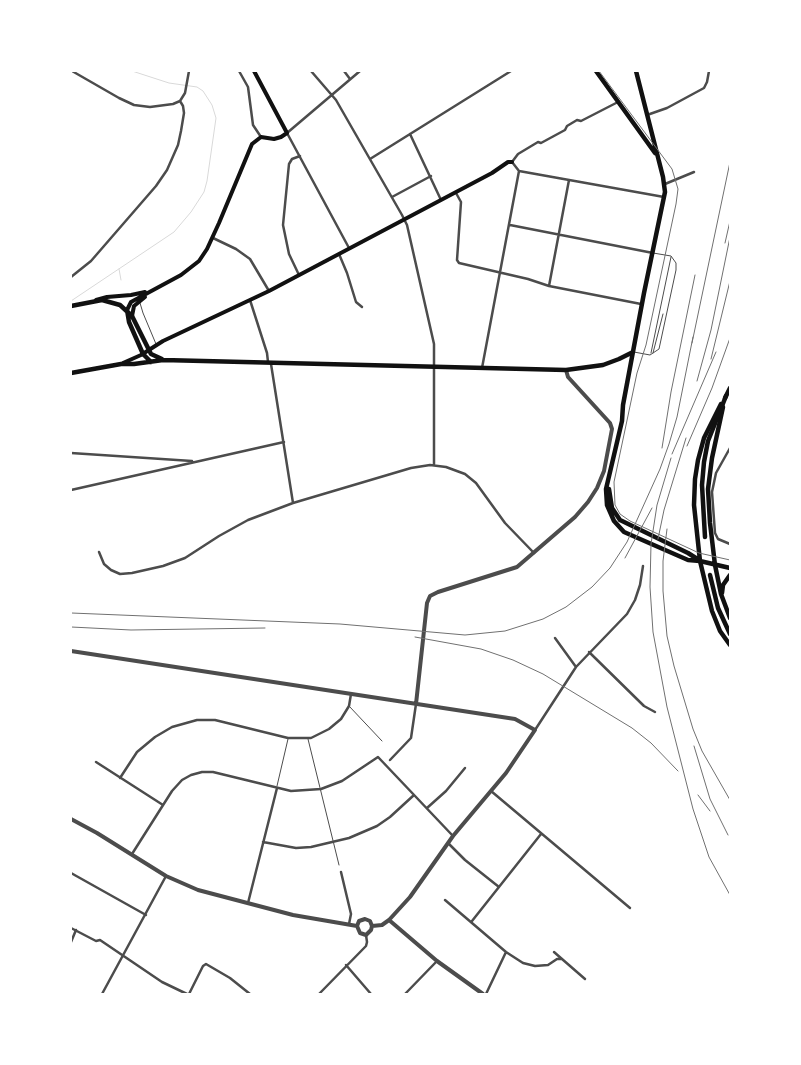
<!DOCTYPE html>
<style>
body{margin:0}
#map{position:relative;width:801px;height:1065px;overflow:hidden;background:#fff;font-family:"Fira Sans Condensed",sans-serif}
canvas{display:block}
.frame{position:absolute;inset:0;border:72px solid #fff;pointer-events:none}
</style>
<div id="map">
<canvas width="801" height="1065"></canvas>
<div class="frame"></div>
</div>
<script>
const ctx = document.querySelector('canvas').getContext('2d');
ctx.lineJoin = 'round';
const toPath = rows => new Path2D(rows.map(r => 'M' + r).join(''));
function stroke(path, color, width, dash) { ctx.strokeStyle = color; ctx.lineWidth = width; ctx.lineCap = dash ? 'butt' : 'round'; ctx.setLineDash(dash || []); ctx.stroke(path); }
stroke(toPath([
 [119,269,121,280],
 [71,301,174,232,191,212,204,192,207,181,216,118,212,105,203,91,197,87,169,83,132,71]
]), '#d9d9d9', 1);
stroke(toPath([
 [140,303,143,313,156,344],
 [634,352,650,355,659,349,676,270,676,263,671,256,653,253],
 [651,353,671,257],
 [653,353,663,314],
 [349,706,382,741],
 [308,739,339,865],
 [277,786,288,739]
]), '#4c4c4c', 1);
stroke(toPath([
 [72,71,119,98,134,105,150,107,173,104,180,101,185,93,189,71],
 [239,71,248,87,253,125,261,137],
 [311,71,336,100,402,215,407,225,434,344,434,465],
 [344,71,350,79],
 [647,115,667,108,704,88,707,82,709,71],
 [410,134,441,200],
 [370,159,511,71],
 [519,171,664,197],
 [665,184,694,172],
 [456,193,461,202,457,260,459,263,528,279,549,286,641,304],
 [392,197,431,176],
 [510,225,653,253],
 [213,238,236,249,250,259,269,291],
 [349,248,287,133,360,71],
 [339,254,347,273,356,302,362,307],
 [299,275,289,254,283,225,289,164,292,159,300,156],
 [71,277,91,261,156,186,167,170,178,145,181,131,184,113,183,106,180,101],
 [549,286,569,180],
 [250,300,267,353,268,362],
 [271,364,293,503,411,468,430,465,446,467,465,474,476,483,505,523,534,553],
 [482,368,519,171,512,162,518,154,538,142,541,143,565,130,567,126,577,120,581,121,618,102],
 [730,448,716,473,712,492,715,533,718,539,730,544],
 [71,453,192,461],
 [71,490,284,442],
 [99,552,104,564,111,570,120,574,132,573,163,566,185,558,219,536,248,520,293,503],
 [555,638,576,667],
 [589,652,644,706,655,712],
 [535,730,576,667,627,614,635,600,640,585,643,566],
 [390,760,411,738,416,704],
 [96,762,163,805],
 [120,778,137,752,155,737,172,727,197,720,215,720,288,738,311,738,329,729,341,719,349,706,351,694],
 [491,791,630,908],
 [427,808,446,791,465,768],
 [263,842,296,848,311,847,349,838,377,826,390,817,414,795],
 [448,843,465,860,499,887],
 [132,854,172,791,182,780,191,775,202,772,213,772,291,791,321,789,342,781,378,757,453,836],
 [341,872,351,914,349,924],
 [71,873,146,915],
 [445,900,506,952,523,963,535,966,548,965,557,959,562,959,585,979],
 [248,903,277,788],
 [472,921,541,834],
 [71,928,96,941,100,940,162,982,187,994],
 [71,942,76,930],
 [554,952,562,959],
 [346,965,371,994],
 [102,994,166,876],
 [189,994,203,966,206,964,230,978,250,994],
 [319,994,366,946,367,942,366,935],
 [405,994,437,961],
 [486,994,506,952]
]), '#4c4c4c', 2.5);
stroke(toPath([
 [71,651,515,719,535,730,506,773,453,836,410,897,389,920,382,925,372,926],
 [416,704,427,603,430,596,438,592,517,567,575,517,588,502,597,488,604,471,612,429,610,423,568,377,566,370],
 [71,819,97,833,166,876,198,890,293,915,357,926],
 [389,920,437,961,483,994],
 [357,926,360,933,366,935,371,930,372,926],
 [357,926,359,921,365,919,370,921,372,926]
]), '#4c4c4c', 4);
stroke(toPath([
 [96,300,107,297,131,295,145,292],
 [127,310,131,302,181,275,199,261,207,249,219,223,252,144,261,137,274,139,281,137,287,133,254,71],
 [132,316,134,306,145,297],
 [123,363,141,355,163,341,269,291,492,173,508,162,512,162]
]), '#111', 4);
stroke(toPath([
 [596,71,655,153],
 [636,71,663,177,665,192,644,293,623,405,622,421,606,489,607,505,614,521,624,532,688,560,700,561,730,568],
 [71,306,102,300,120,305,132,316,151,354,162,359],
 [127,310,129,322,143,354,151,362],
 [71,373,121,364,134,364,163,360,566,370,603,365,619,359,633,352],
 [725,398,730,388],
 [609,489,612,508,620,520,688,553,699,560],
 [700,561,694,505,695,479,698,460,704,438,721,404],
 [715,565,710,523,708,489,712,458,723,407]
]), '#111', 4.5);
stroke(toPath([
 [705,537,702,485,704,462,708,441,726,396],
 [700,561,712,611,720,631,730,645],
 [715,565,721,594,730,618],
 [710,575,718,608,730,634],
 [722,593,723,585,730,575]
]), '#111', 4.5);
stroke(toPath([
 [599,71,672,169,678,189,676,204,646,345,637,373,614,482,615,505,620,514,630,521,699,553,730,560]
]), '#707070', 1);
stroke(toPath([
 [725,243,730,221],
 [692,343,730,162],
 [711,359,730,281],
 [697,381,711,330,730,237],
 [687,446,712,388,730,338],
 [662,448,671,392,695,275],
 [672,454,716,352],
 [671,458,657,505,651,544,650,587,653,632,667,707,693,809,709,857,730,895],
 [667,529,663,561,663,591,667,636,674,666,693,729,702,751,730,800],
 [658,539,664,510,686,438],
 [625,558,652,508],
 [71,613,340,624,465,635,505,631,543,619,566,607,592,587,610,568,627,542,660,469,669,444,677,417,693,337],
 [71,627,131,630,265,628],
 [415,637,481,649,513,660,543,674,632,728,651,743,678,771],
 [694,746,710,799,728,835],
 [698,795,710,811]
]), '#707070', 1);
</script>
